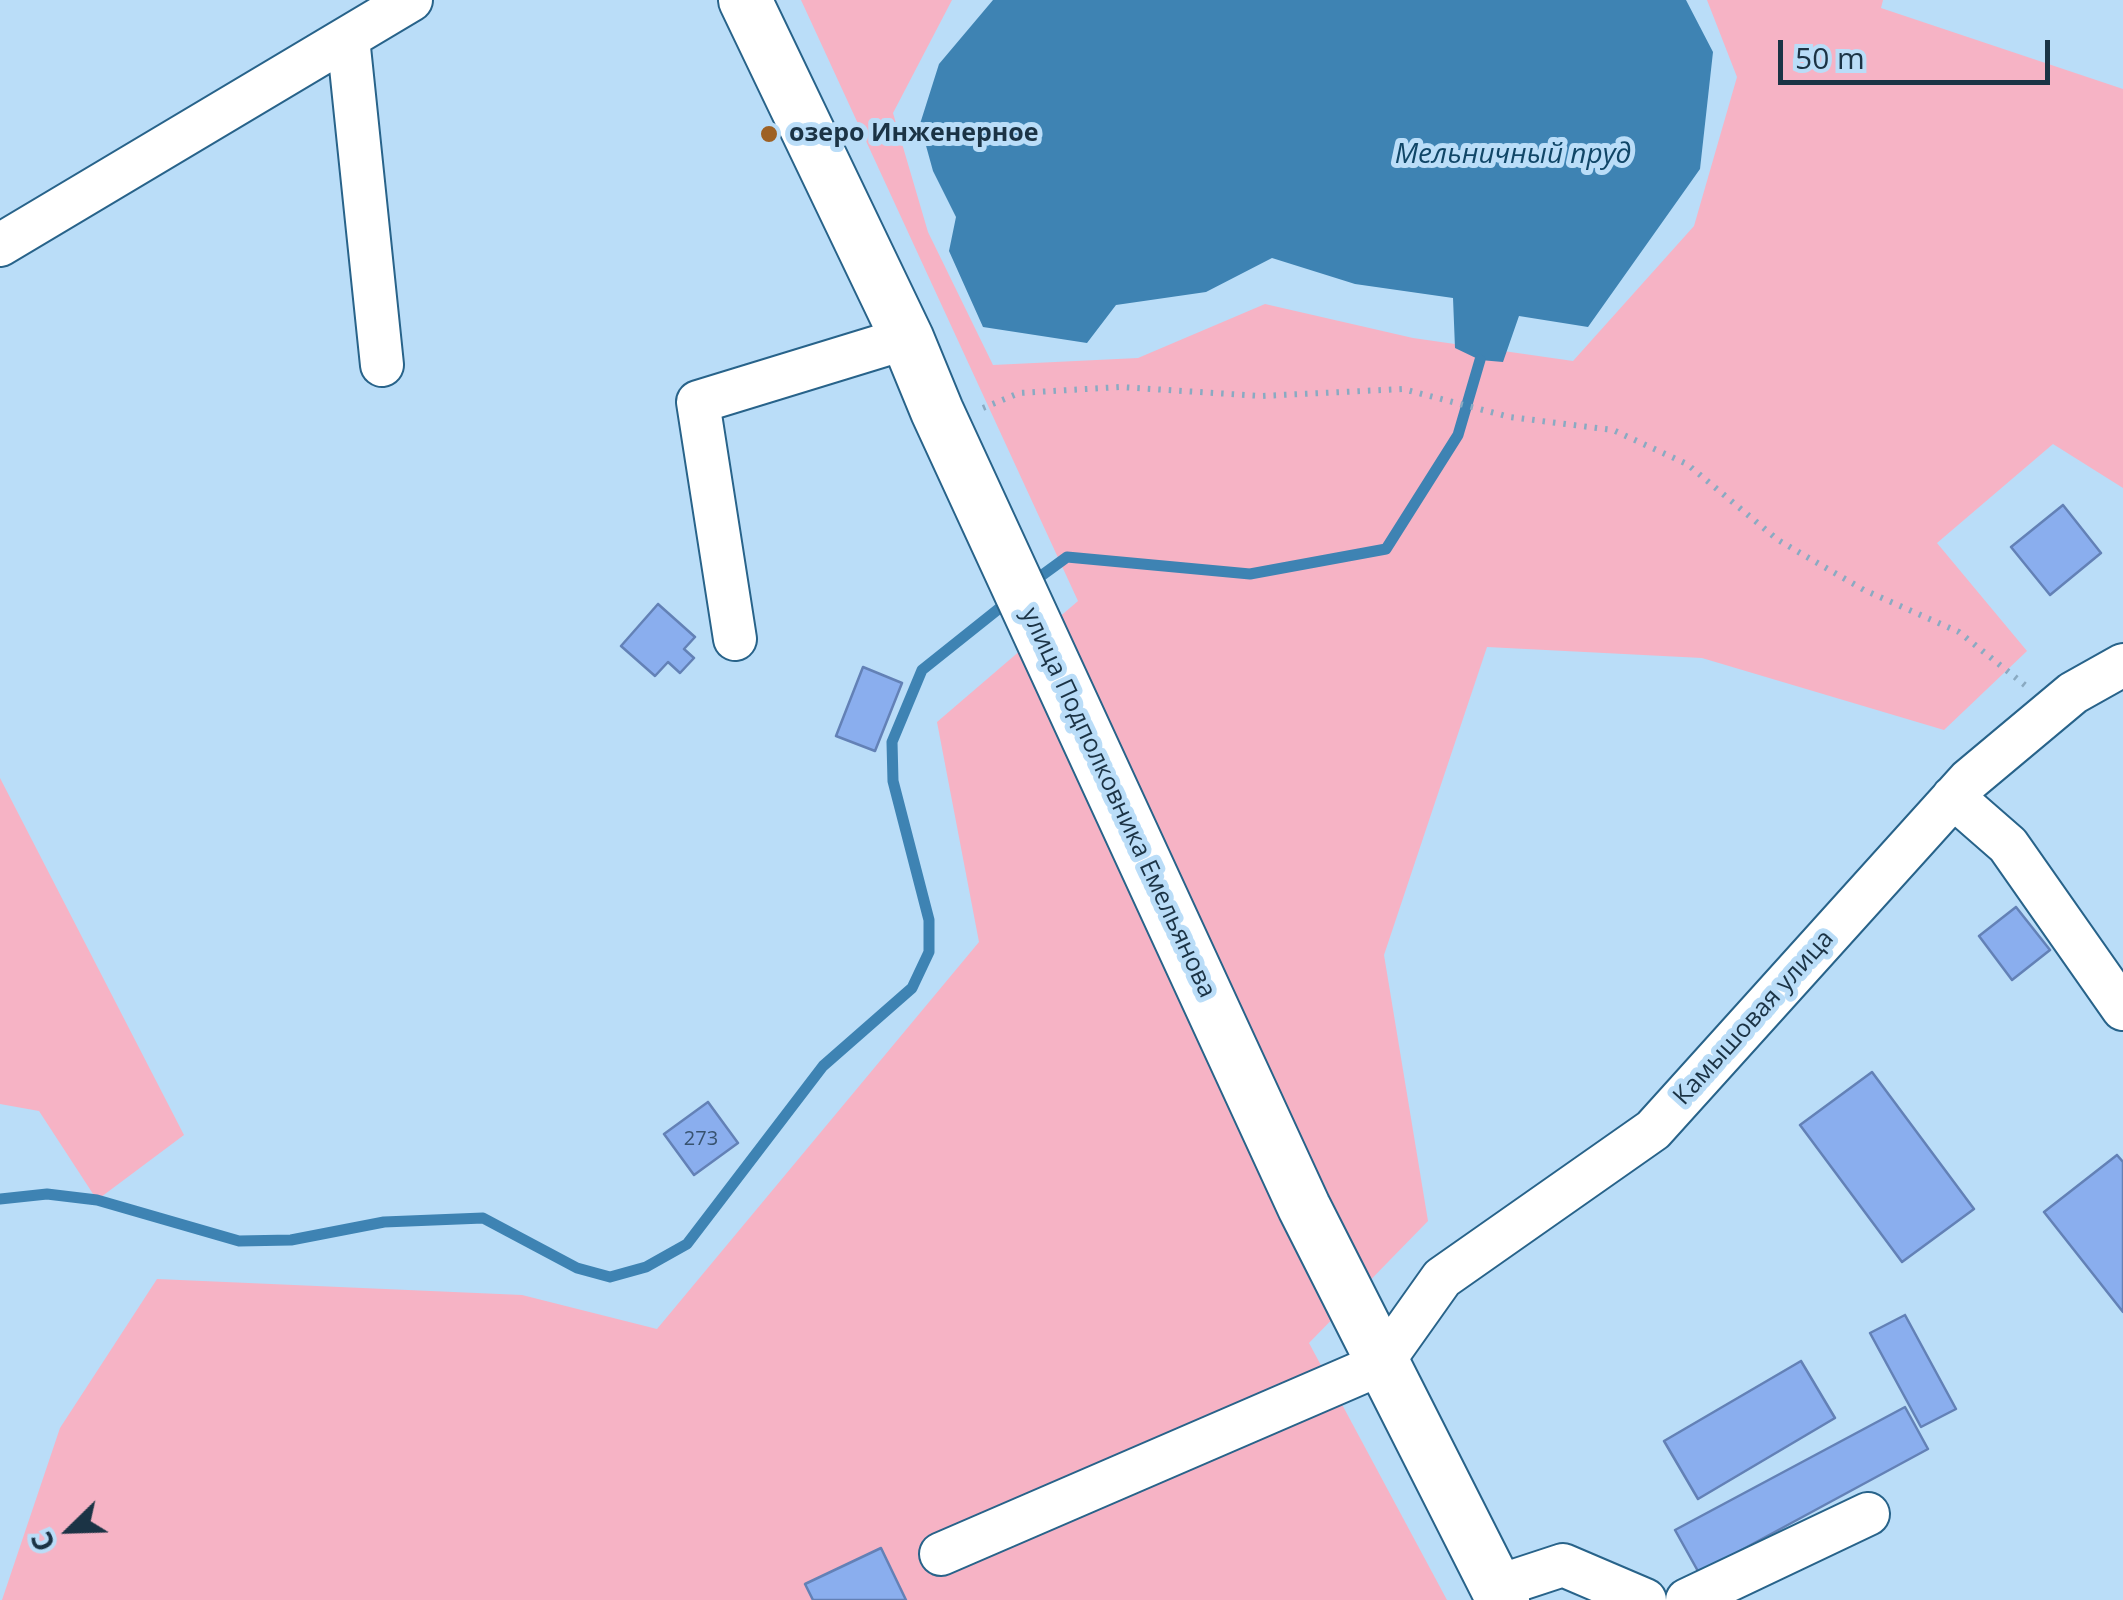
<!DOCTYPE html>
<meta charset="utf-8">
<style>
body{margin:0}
#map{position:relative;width:2123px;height:1600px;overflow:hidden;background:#baddf8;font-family:"Open Sans",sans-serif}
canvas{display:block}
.north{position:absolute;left:20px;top:1480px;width:100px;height:100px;-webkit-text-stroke:8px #baddf8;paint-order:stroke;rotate:247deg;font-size:28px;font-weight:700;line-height:40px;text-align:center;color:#1b3345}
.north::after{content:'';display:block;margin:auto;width:35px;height:45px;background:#1b3345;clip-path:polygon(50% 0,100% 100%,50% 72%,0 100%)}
.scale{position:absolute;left:1778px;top:40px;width:272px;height:45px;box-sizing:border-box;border:5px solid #1b3345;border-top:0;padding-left:12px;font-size:30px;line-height:35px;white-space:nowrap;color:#1b3345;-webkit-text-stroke:8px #baddf8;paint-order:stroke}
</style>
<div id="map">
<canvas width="2123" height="1600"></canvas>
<div class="north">С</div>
<div class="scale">50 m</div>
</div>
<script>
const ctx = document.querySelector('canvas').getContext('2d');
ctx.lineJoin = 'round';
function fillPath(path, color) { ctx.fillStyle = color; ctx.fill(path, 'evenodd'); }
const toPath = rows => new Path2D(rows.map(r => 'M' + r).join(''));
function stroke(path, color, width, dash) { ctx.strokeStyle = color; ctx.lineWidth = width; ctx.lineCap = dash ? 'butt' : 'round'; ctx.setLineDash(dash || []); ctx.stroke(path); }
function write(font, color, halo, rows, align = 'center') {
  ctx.font = font + ' "Open Sans",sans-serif'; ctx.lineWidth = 10; ctx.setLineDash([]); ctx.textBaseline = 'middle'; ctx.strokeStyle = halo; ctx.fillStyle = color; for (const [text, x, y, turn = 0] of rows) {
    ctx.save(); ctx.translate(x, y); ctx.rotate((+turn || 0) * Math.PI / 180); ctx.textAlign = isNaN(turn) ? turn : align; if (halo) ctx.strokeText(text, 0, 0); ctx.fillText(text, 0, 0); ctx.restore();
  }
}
fillPath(toPath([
 [801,0,952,0,893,113,928,232,993,365,1138,358,1265,304,1413,338,1573,361,1694,226,1737,77,1707,0,1883,0,1881,8,2123,89,2123,488,2053,444,1937,543,2027,651,1944,730,1702,658,1487,647,1384,955,1428,1221,1309,1343,1447,1600,2,1600,60,1428,157,1279,522,1295,657,1329,979,942,937,722,1078,601],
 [0,778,184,1135,97,1200,39,1111,0,1104]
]), '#f6b3c5');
fillPath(toPath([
 [993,0,1686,0,1713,52,1700,169,1588,327,1519,316,1503,362,1480,360,1455,348,1453,298,1355,284,1272,258,1206,292,1116,305,1087,343,983,327,949,251,956,217,933,171,920,124,939,64]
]), '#3e83b3');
stroke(toPath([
 [1030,584,1067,557,1250,574,1386,549,1458,435,1480,360],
 [0,1199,47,1194,97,1200,239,1241,291,1240,384,1222,483,1218,577,1268,610,1277,646,1267,687,1244,823,1066,912,988,929,952,929,920,893,781,892,742,922,670,1011,599]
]), '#3e83b3', 11);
const building = toPath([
 [2063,505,2101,553,2050,595,2011,547,2063,505],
 [658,604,695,637,684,649,694,658,680,673,668,662,655,676,621,646,658,604],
 [863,667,902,683,875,751,836,736,863,667],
 [2016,907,2050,950,2012,980,1979,936,2016,907],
 [1872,1072,1974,1209,1902,1262,1800,1125,1872,1072],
 [708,1102,738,1143,694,1175,664,1134,708,1102],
 [2117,1155,2123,1162,2123,1312,2044,1212,2117,1155],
 [1905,1315,1956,1409,1921,1427,1870,1333,1905,1315],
 [1801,1361,1835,1418,1698,1499,1664,1441,1801,1361],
 [1905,1407,1928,1449,1699,1573,1675,1530,1905,1407],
 [881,1548,906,1600,813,1600,805,1584,881,1548]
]);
fillPath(building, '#8aaeee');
stroke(building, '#6381b6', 2.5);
const minor = toPath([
 [348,38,382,365],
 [0,245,411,0],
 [735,639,698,402,907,338],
 [1953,797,2008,845,2123,1009],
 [941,1554,1381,1364,1442,1278,1653,1130,1969,780,2073,693,2123,665],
 [1496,1587,1563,1565,1645,1600],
 [1687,1600,1868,1514]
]);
const major = toPath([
 [745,0,907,338,937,411,1304,1207,1503,1600]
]);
stroke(minor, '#28638a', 46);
stroke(major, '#28638a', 56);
stroke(toPath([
 [983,408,1019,393,1120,387,1261,396,1403,389,1510,417,1613,430,1687,464,1778,540,1864,590,1959,632,2026,686]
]), '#8aaac2', 6, [2.5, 8]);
stroke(minor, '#fff', 42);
stroke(major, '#fff', 52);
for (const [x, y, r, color] of [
 [769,134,10,"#9e6124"]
]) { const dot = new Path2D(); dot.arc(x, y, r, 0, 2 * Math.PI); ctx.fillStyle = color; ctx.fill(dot); stroke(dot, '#baddf8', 4); }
write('20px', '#37526f', null, [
 ["273",701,1139]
]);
write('bold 25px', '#1b3345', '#baddf8', [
 ["озеро Инженерное",789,134]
], 'left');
write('25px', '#1b3345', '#baddf8', [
 ["улица Подполковника Емельянова",1118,803,65],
 ["Камышовая улица",1754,1018,-48]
]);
write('italic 28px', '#104667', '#baddf8', [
 ["Мельничный пруд",1513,155]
]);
</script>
